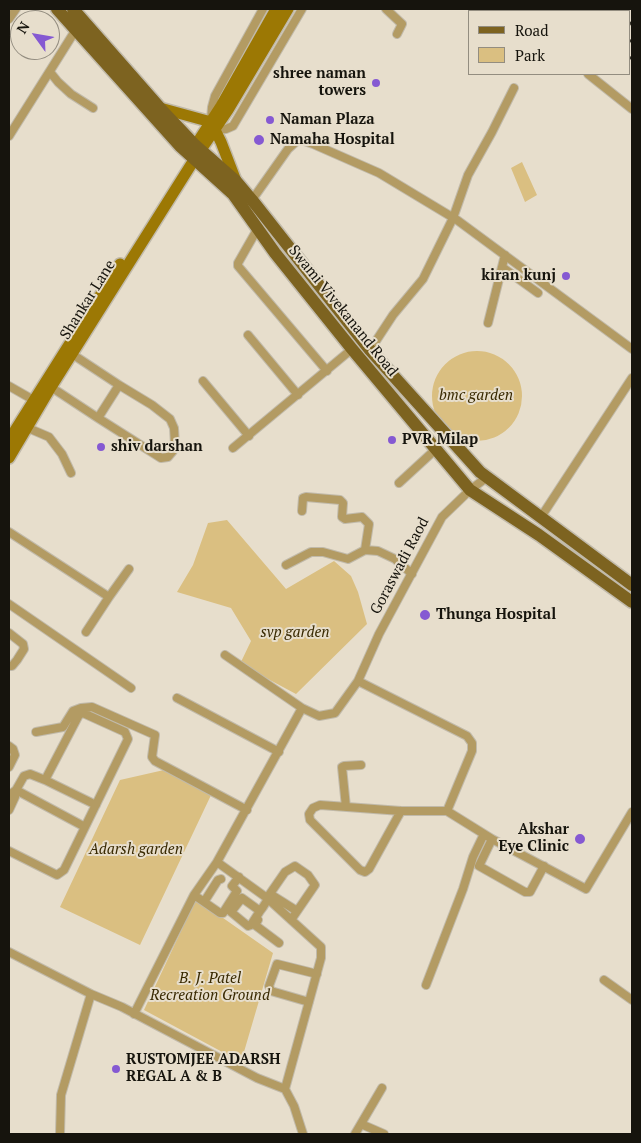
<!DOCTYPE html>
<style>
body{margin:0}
#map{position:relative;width:641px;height:1143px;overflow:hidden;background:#e7decc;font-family:"PT Serif",serif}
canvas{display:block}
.frame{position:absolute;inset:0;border:10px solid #16140d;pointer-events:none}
.legend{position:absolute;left:468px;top:10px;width:162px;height:65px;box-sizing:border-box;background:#e7decc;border:1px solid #938d80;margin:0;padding:6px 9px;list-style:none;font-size:15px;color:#16140d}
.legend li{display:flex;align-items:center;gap:10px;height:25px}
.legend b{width:25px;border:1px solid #938d80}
.north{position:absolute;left:10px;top:10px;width:50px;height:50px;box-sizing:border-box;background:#e7decc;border:1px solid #938d80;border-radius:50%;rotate:302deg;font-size:14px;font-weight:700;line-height:20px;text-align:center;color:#16140d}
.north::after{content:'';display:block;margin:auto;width:18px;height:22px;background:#8559d2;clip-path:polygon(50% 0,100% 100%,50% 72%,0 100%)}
</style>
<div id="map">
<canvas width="641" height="1143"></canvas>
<div class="frame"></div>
<ul class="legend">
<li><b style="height:6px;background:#7d6320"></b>Road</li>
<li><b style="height:14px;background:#dabf81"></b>Park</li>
</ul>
<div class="north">N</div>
</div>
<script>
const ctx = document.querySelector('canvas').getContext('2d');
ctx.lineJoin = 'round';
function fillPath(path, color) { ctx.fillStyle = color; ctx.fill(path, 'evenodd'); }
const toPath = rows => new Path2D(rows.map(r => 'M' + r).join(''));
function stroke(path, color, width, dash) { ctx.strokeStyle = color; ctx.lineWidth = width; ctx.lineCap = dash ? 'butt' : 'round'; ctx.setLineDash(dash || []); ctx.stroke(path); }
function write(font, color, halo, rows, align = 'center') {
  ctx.font = font + ' "PT Serif",serif'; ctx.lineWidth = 4; ctx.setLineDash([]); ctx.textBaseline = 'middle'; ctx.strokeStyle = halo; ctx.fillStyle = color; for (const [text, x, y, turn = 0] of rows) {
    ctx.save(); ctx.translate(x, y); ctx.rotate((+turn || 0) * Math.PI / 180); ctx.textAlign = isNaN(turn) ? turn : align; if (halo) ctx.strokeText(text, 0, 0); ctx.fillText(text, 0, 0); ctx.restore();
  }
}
fillPath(toPath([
 [522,162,537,195,525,202,511,168],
 '432 396a45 45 0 1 1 90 0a45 45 0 1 1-90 0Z',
 [227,520,286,589,334,561,351,576,358,592,367,624,296,694,240,664,251,641,231,608,177,592,193,565,208,523],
 [164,770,212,793,140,945,60,907,120,780],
 [196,899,273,953,241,1062,144,1010]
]), '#dabf81');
const street = toPath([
 [386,9,402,24,397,34],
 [507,9,510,11],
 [9,19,16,9],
 [50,72,58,82,71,94,93,108],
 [588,74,632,109],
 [211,120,212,107,215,96,263,9],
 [215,130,226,129,233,126,302,9],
 [9,136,75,31],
 [252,200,288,149,299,139,313,144,379,173,457,220,632,349],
 [258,228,238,263,238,266,327,371],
 [502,267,538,293],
 [488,323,505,255],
 [248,335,298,395],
 [370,350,393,315,423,279,453,218,468,175,492,132,514,88],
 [72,354,119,385],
 [203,381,249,436],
 [9,386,37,402],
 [51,387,98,418,161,458,168,457,173,451,175,445,174,428,170,419,152,405,119,385,98,418],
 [28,428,49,437,62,454,71,473],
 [233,448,352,349],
 [399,483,436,449],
 [302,511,303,498,306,497,340,500,343,503,342,517,345,519,362,517,369,524,365,550],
 [541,517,632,378],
 [9,532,109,597,86,632],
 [286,565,311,552,323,552,348,559,365,550,378,551,395,559,412,574],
 [109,597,129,569],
 [9,604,131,688],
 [9,633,23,644,24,649,17,660,12,666,9,666],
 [225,655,302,708],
 [358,681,379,634,442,517,470,490,486,478],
 [177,698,279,752],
 [36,732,63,727,73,711,81,708,92,707,155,735,152,757,155,761,247,810],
 [9,746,13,749,15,755,9,767],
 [45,780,96,805],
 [16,790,85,827],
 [9,798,12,793,16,790,24,776,30,774,45,780,79,715,83,713,125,732,128,739,64,870,57,875,9,851],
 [346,807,342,767,344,766,361,765],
 [9,810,15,797,16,790],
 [401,811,369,869,365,872,360,870,310,820,309,814,313,808,320,805,401,811,447,811],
 [492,839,479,866,525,892,530,892,544,866],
 [270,894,297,911],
 [194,895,220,913,223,913,237,891,232,886,239,877],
 [267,898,285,872,295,866,308,875,315,885,291,920],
 [204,902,218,880,221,879],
 [260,911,242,898,231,912,248,926,251,925,260,911,263,907,268,899],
 [258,920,255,925,279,943],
 [9,952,91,994,122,1007,257,1078,285,1089,294,1106,303,1134],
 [604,980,632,1000],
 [426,985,463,889,473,857,484,834],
 [309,1002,271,991,269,986,277,964,317,974],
 [134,1014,194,895,217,862],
 [285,1089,321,958,321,947,267,898,217,862,302,708,319,716,335,713,358,681,467,736,472,743,472,751,447,811,492,839,586,889,632,812],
 [361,1124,384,1134],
 [60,1134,61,1095,91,994],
 [355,1134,382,1088]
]);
const secondary = toPath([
 [160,108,211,122],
 [215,130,221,142,236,181],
 [197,143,221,106,276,9],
 [9,440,120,264],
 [9,458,51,387,194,160,228,110,288,9]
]);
const primary = toPath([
 [57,9,180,146,233,194,275,253,352,349,470,490,539,535,632,602],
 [73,9,160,108,195,145,236,181,252,200,370,350,480,472,632,585]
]);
stroke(street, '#c1baaa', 10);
stroke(secondary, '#c1baaa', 14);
stroke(primary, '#c1baaa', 15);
stroke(street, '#b39b63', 8);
stroke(secondary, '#9c7804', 11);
stroke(primary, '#7d6320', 12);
stroke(toPath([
 [576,9,579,11],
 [604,9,607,11],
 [615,9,617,11],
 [630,22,632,25],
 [630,40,632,42],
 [630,57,632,59]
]), '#37342b', 2.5, [8, 4]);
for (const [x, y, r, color] of [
 [376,83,5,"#8559d2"],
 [270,120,5,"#8559d2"],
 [259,140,6,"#8559d2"],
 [566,276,5,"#8559d2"],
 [392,440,5,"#8559d2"],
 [101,447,5,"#8559d2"],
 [425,615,6,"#8559d2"],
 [580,839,6,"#8559d2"],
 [116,1069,5,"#8559d2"]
]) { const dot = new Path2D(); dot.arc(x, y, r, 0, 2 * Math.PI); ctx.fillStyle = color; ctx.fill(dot); stroke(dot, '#e7decc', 2); }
write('bold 15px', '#16140d', '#e7decc', [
 ["shree naman",366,74,"right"],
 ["towers",366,91,"right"],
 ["Naman Plaza",280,120],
 ["Namaha Hospital",270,140],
 ["kiran kunj",556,276,"right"],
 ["PVR Milap",402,440],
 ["shiv darshan",111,447],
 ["Thunga Hospital",436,615],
 ["Akshar",569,830,"right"],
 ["Eye Clinic",569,847,"right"],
 ["RUSTOMJEE ADARSH",126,1060],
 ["REGAL A & B",126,1077]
], 'left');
write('15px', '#16140d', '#e7decc', [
 ["Shankar Lane",88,300,-58],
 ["Swami Vivekanand Road",343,311,51],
 ["Goraswadi Raod",400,566,-62]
]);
write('italic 15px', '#382901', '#e7decc', [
 ["bmc garden",476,396],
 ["svp garden",295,633],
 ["Adarsh garden",136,850],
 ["B. J. Patel",210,979],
 ["Recreation Ground",210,996]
]);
</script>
